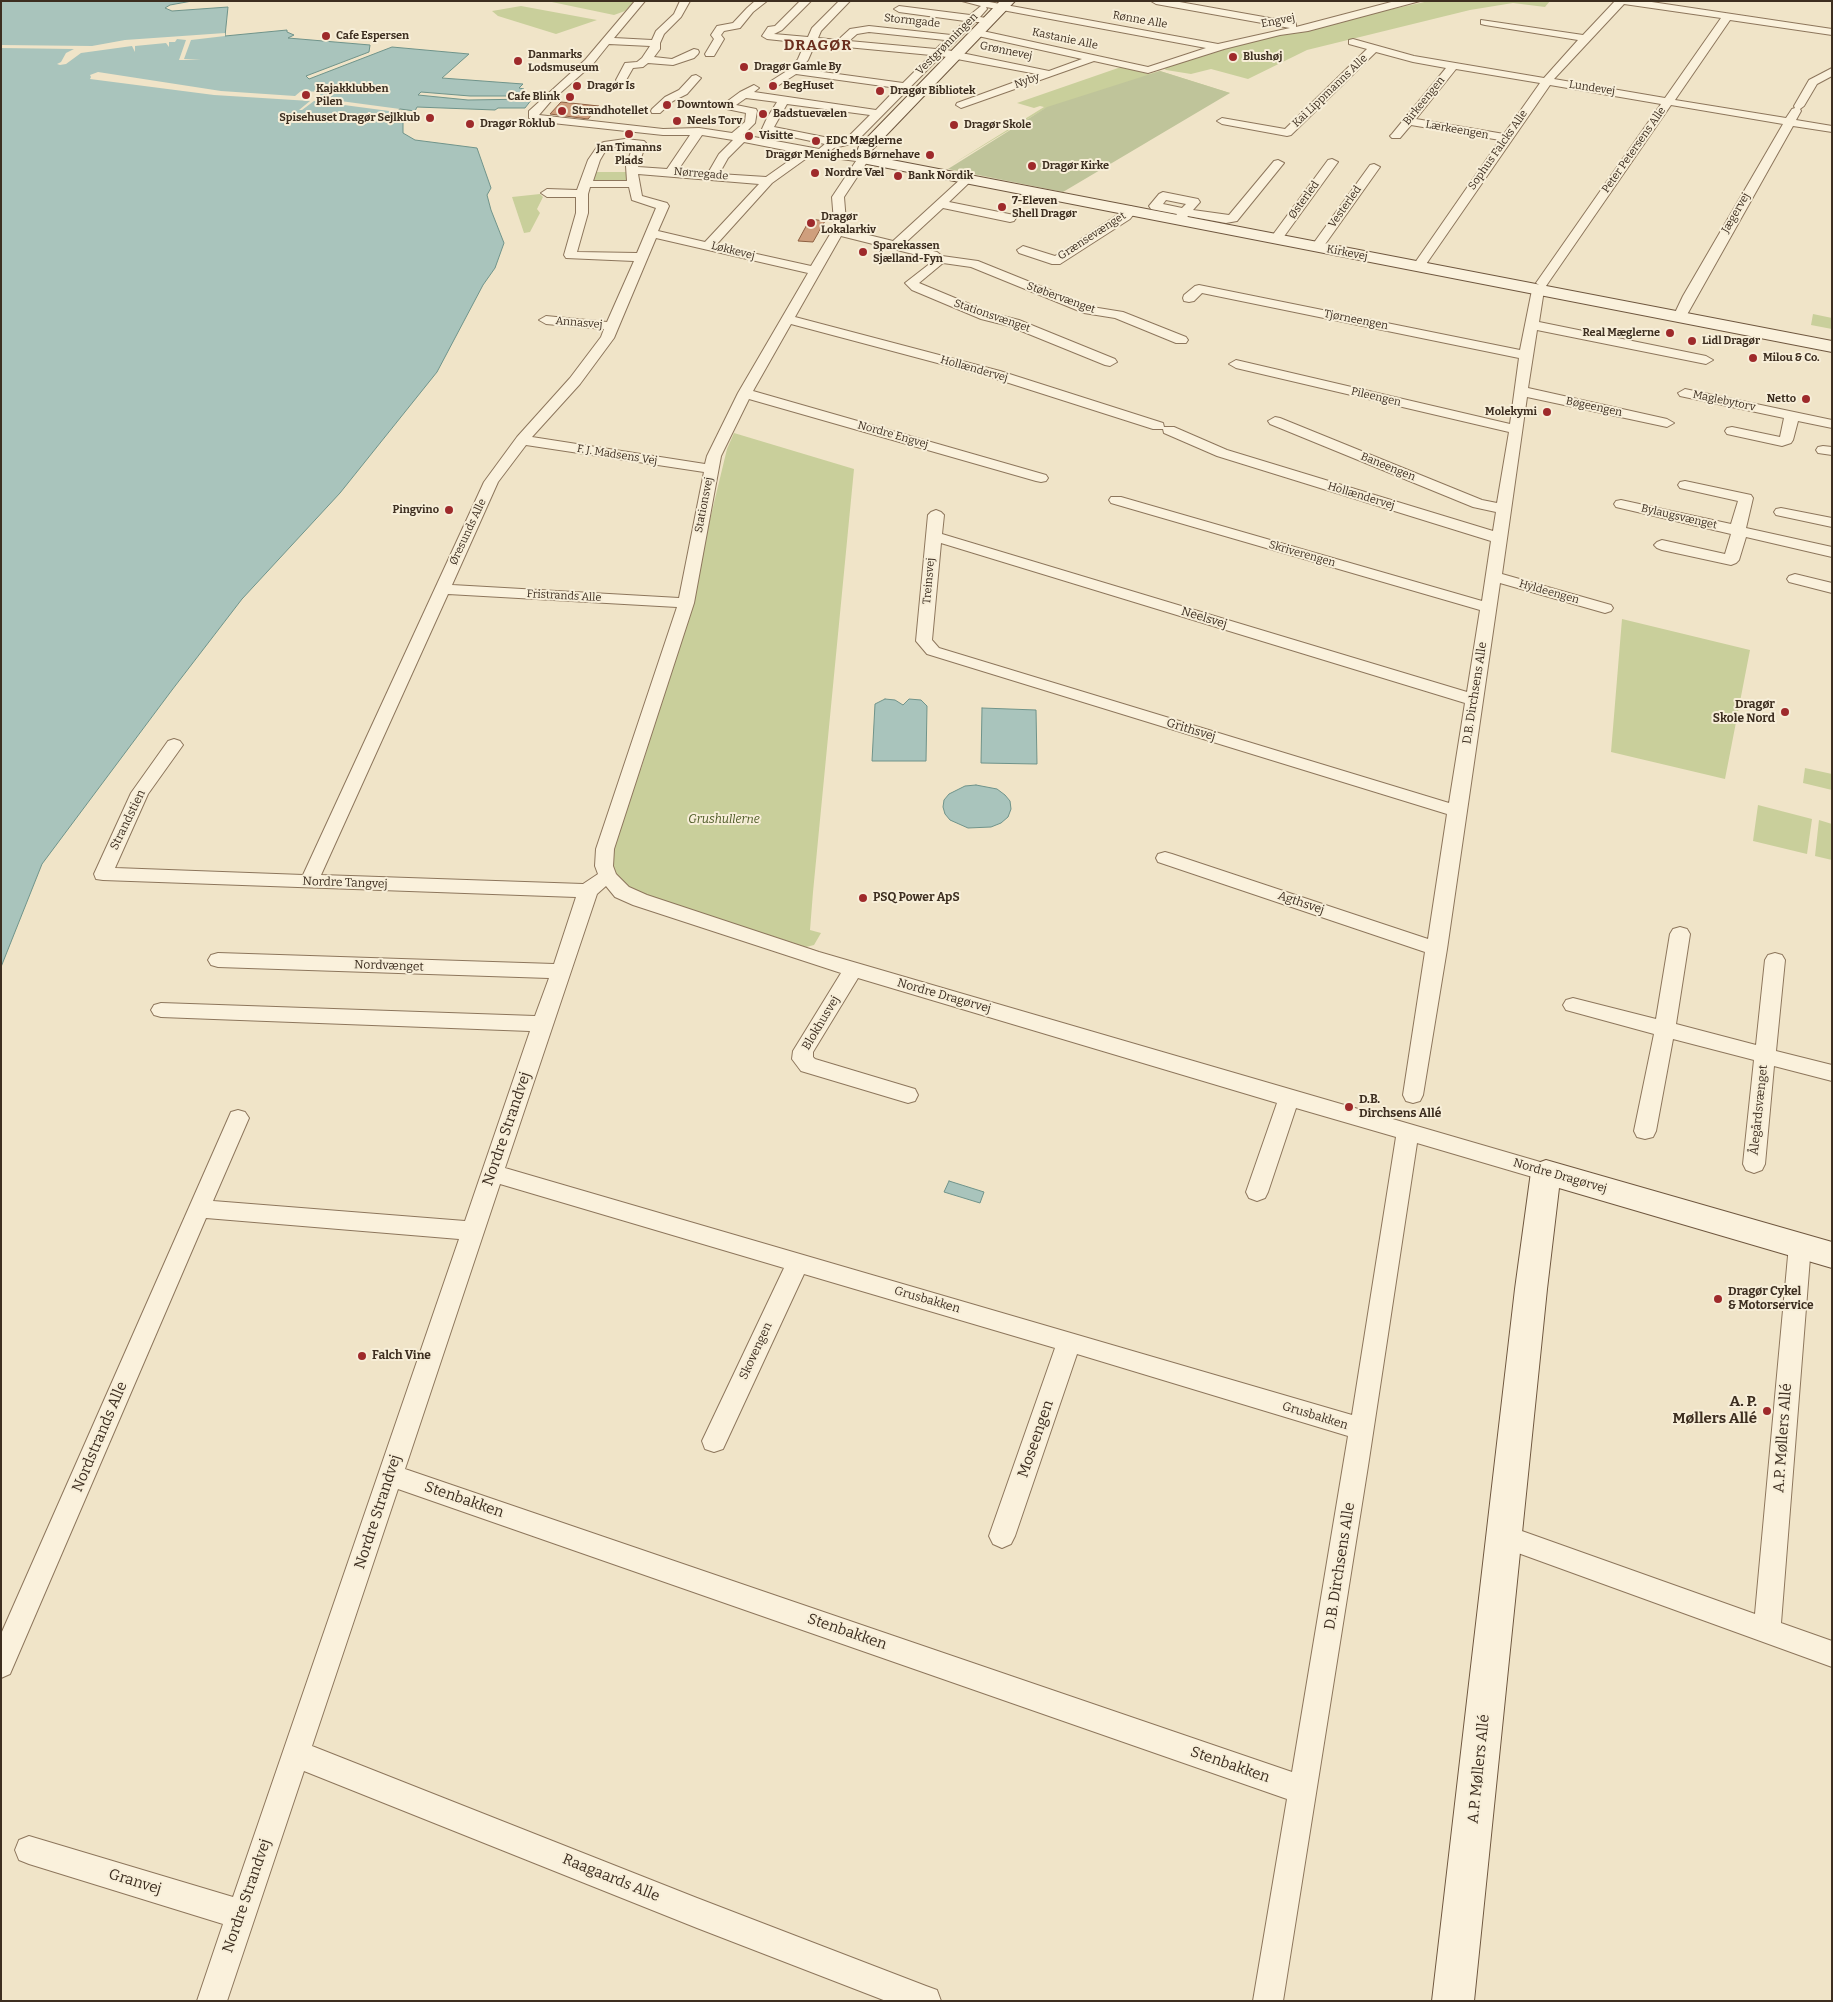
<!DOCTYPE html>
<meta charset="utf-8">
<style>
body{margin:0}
#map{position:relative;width:1833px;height:2002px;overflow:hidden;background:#f0e4c8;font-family:Bitter,serif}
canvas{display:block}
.frame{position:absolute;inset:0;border:2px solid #3d2e20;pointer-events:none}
</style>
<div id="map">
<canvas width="1833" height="2002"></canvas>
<div class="frame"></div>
</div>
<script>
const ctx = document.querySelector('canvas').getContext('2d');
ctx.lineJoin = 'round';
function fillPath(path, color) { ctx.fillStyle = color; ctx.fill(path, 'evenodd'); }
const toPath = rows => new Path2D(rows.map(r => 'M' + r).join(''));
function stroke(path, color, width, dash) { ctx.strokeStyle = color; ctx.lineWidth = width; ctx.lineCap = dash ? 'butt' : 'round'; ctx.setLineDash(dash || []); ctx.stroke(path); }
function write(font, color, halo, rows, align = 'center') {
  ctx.font = font + ' Bitter,serif'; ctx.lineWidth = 4; ctx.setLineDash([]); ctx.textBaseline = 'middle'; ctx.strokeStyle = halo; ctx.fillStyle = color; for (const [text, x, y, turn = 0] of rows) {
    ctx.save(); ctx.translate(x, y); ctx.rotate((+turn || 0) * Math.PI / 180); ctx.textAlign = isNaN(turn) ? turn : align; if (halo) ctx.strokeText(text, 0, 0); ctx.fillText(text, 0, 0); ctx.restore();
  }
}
fillPath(toPath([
 [547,1,635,1,625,11,614,15],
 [1429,1,1550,1,1545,7,1513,3,1470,10,1307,50,1248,79,1211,69,1191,74,1166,70,1163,67,1283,33],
 [521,6,597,20,556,34,498,16,492,11],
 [1121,67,1149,74,1160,71,1230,93,1104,118,1046,108,951,165,1044,107,1040,106,1034,108,1017,103],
 [596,172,629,172,627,182,593,181],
 [540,194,543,197,537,209,540,213,530,232,524,233,512,197],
 [1813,314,1832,318,1832,329,1811,325],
 [734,433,854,469,813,892,810,930,821,933,814,945,806,947,635,892,618,880,613,868,613,851,639,769,641,769,647,749,646,748,705,540,727,449],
 [1622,619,1750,650,1725,779,1611,752],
 [1805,768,1832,774,1832,790,1803,783],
 [1758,805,1812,819,1807,854,1753,841],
 [1819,820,1832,824,1832,860,1815,856]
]), '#c9cf9b');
fillPath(toPath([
 [1160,71,1230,93,1063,192,948,169,1047,107]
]), '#bfc49a');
const water = toPath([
 [1,1,192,1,170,5,165,8,172,11,228,7,225,36,287,30,287,32,294,35,288,38,370,45,369,52,306,76,309,79,392,47,469,54,442,78,523,84,519,88,524,89,518,96,470,96,421,92,418,95,468,100,532,99,525,108,498,108,495,110,417,107,415,111,400,109,398,110,407,116,403,119,403,133,415,140,477,148,491,188,487,195,491,210,504,243,495,268,483,285,437,372,340,493,242,599,172,690,42,864,1,967,1,1],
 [885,699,895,700,903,705,909,699,921,700,927,706,926,761,872,761,875,704,885,699],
 [982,708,1036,710,1037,764,981,763,982,708],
 [976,785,997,789,1005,795,1010,801,1011,809,1008,817,1001,823,991,827,968,828,950,820,945,814,943,807,944,800,949,794,965,786,976,785],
 [949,1181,984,1192,980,1203,944,1192,949,1181]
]);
fillPath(water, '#a9c4bc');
stroke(water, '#6f938a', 1);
fillPath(toPath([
 [225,33,225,36,191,40,184,59,201,60,179,60,186,40,177,39,175,42,169,42,169,47,166,43,135,46,135,52,132,46,81,53,66,64,60,65,57,64,61,62,66,53,74,49,1,48,1,45,92,46,125,40],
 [98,72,221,91,295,96,301,91,322,92,318,98,400,109,398,110,407,116,403,119,389,111,314,101,302,110,299,110,310,101,214,95,90,79,91,77,90,75]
]), '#f0e4c8');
const building = toPath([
 [561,102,599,106,588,119,550,114,561,102],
 [810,219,825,221,813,242,798,241,810,219]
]);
fillPath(building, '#cf9f7d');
stroke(building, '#8d5f41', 1);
const street = toPath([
 [635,1,645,1,614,38,652,40,656,31,674,14,680,1,690,1,681,17,664,34,660,43,660,49,654,57,672,59,694,49,698,50,699,52,698,54,694,58,673,65,648,63,643,67,633,68,625,82,621,83,616,80,625,63,637,62,642,58,650,46,609,44,593,64,551,101,539,115,663,129,699,128,732,133,745,122,746,113,722,108,721,106,740,92,754,85,759,88,754,92,876,110,897,88,796,74,779,85,771,85,770,83,771,81,790,69,798,59,805,43,767,39,762,36,768,27,775,26,800,1,811,1,782,30,774,34,808,37,812,28,839,1,850,1,821,31,818,38,838,40,850,29,869,26,951,35,965,21,899,12,894,9,899,6,970,15,981,6,962,1,984,1,1218,44,1290,28,1156,4,1151,1,1174,1,1292,22,1296,23,1296,27,1395,1,1420,1,1308,31,1280,35,1224,49,1148,73,1094,61,961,108,956,105,957,103,1037,74,941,56,855,143,834,148,830,151,863,156,869,159,844,197,846,222,844,229,893,241,964,176,972,176,974,178,972,180,949,202,1014,215,1016,218,1014,221,1010,222,943,208,904,244,937,252,942,256,978,261,1092,307,1123,312,1186,337,1188,340,1186,343,1176,343,1115,318,1084,313,971,267,943,263,919,283,991,313,1019,320,1115,359,1117,362,1110,366,1105,365,1009,326,981,319,912,290,905,283,932,262,932,260,929,258,841,236,795,317,1000,371,1163,423,1164,427,1174,427,1227,450,1493,531,1496,512,1473,507,1270,424,1268,421,1275,417,1280,418,1482,500,1497,503,1509,432,1236,368,1229,364,1236,360,1510,424,1519,358,1202,293,1194,301,1189,302,1184,301,1183,298,1184,295,1195,286,1199,285,1520,350,1532,290,1538,286,1544,290,1539,322,1706,356,1713,360,1706,364,1537,330,1528,388,1667,419,1674,423,1667,427,1527,397,1502,574,1611,605,1613,608,1611,611,1605,613,1500,583,1447,949,1423,1095,1420,1101,1413,1103,1406,1101,1403,1095,1425,952,1158,862,1156,858,1158,854,1165,852,1172,854,1428,939,1447,814,927,654,916,641,928,515,931,512,936,510,941,512,944,515,942,534,1467,692,1480,610,1111,503,1109,500,1111,497,1121,497,1482,601,1491,541,1217,456,1164,433,1163,429,1153,429,990,377,791,324,753,391,1046,475,1048,478,1046,481,1041,482,1036,481,749,399,721,456,694,603,614,849,613,866,616,874,629,887,647,895,819,952,1554,1166,1557,1172,1554,1178,1546,1181,1417,1143,1368,1466,1283,2001,1253,2001,1287,1799,398,1489,312,1746,697,1898,926,1986,937,1990,941,2001,886,2001,697,1928,304,1771,227,2001,197,2001,223,1924,29,1864,19,1860,15,1850,19,1840,29,1836,233,1897,459,1239,206,1218,10,1674,1,1678,1,1634,231,1112,238,1110,245,1112,249,1118,213,1201,465,1221,530,1031,161,1017,154,1015,151,1010,154,1005,161,1003,535,1016,549,978,218,967,211,965,208,960,211,955,218,953,554,964,576,897,103,880,96,879,94,874,131,793,168,741,174,739,180,741,183,745,148,794,115,868,303,875,484,482,517,437,570,378,601,337,604,329,546,324,539,320,546,316,607,322,634,261,566,258,564,255,576,213,576,197,547,197,541,193,547,189,577,190,588,160,599,144,604,142,625,139,644,141,646,143,638,167,667,169,690,135,663,135,534,121,529,118,529,111,585,60,635,1],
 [986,7,1206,48,1148,67,978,30,973,33,978,36,1082,59,1049,71,947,50,975,22,986,22,986,18,980,17,987,9,986,7],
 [869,32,945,40,936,49,849,41,857,34,869,32],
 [815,44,931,55,903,83,801,69,808,60,815,44],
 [746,98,777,102,767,118,762,129,764,131,825,144,819,149,743,135,755,123,757,111,756,109,736,105,746,98],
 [787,104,870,115,847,138,839,140,774,127,787,104],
 [702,135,733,140,719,154,708,173,678,170,702,135],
 [744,142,800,153,766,177,719,174,728,158,744,142],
 [625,145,633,146,626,166,627,181,593,181,600,160,607,148,625,145],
 [811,155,856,161,832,197,834,222,832,231,811,266,716,245,772,183,811,155],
 [638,174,759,184,705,242,658,231,669,206,667,203,642,196,638,174],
 [590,187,629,187,632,200,656,208,637,253,577,252,588,213,588,194,590,187],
 [656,238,808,273,738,393,707,456,705,464,532,437,580,384,614,338,656,238],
 [526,445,704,472,679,598,452,585,498,482,526,445],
 [941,543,1465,703,1449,803,939,648,932,640,941,543],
 [448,594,677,607,596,849,595,866,598,874,583,884,321,875,448,594],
 [606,886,615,897,633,905,841,973,793,1051,792,1059,801,1071,908,1103,915,1101,918,1095,915,1089,815,1059,813,1057,813,1052,858,978,1277,1103,1246,1192,1249,1198,1257,1201,1265,1198,1268,1192,1296,1108,1396,1137,1352,1415,505,1168,597,894,606,886],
 [500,1184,784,1268,702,1441,705,1449,714,1452,723,1449,804,1274,1055,1348,989,1536,993,1544,1002,1548,1011,1544,1015,1536,1077,1354,1348,1436,1292,1772,405,1469,500,1184],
 [755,1,767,1,753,12,740,28,724,31,721,35,724,39,714,56,706,56,705,54,714,39,711,35,717,26,733,23,747,8,755,1],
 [1615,1,1645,1,1832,29,1832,35,1730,20,1675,100,1786,118,1792,109,1795,108,1794,106,1809,80,1832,68,1832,76,1817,84,1804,106,1800,109,1801,111,1796,120,1832,126,1832,132,1793,126,1684,320,1674,320,1673,317,1683,296,1783,124,1671,105,1546,286,1542,287,1536,283,1661,104,1550,85,1422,270,1418,271,1412,267,1500,140,1411,125,1400,138,1392,138,1390,136,1392,134,1446,68,1413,62,1376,52,1291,135,1287,136,1222,124,1217,121,1222,118,1285,129,1367,49,1349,44,1349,40,1353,39,1414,56,1544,78,1578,40,1485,25,1481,24,1481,20,1583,35,1615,1],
 [1624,4,1721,18,1665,98,1554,79,1624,4],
 [1456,69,1540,83,1504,134,1416,119,1456,69],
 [696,75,701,78,687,94,673,101,660,113,652,113,651,111,652,109,665,97,679,90,692,76,696,75],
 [1332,159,1338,162,1280,242,1272,242,1270,239,1272,236,1328,160,1332,159],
 [1278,160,1284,163,1237,221,1226,223,1188,216,1183,223,1179,224,1173,220,1177,214,1151,209,1149,206,1159,194,1163,192,1198,199,1200,202,1193,210,1229,215,1274,161,1278,160],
 [1166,200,1186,204,1182,208,1163,204,1166,200],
 [1374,164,1380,167,1321,250,1313,250,1311,247,1313,244,1370,165,1374,164],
 [1131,206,1137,210,1130,219,1060,264,1052,264,1019,253,1017,250,1023,246,1055,256,1131,206],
 [1685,389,1832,420,1832,428,1798,421,1793,440,1791,443,1782,446,1727,434,1725,431,1727,428,1732,427,1780,437,1784,418,1680,396,1678,393,1685,389],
 [1823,446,1832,447,1832,455,1818,453,1816,450,1818,447,1823,446],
 [1685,481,1751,495,1753,498,1746,528,1832,547,1832,557,1746,537,1739,560,1736,563,1731,565,1662,550,1657,548,1654,545,1657,542,1662,540,1725,554,1731,534,1616,507,1614,504,1616,501,1621,500,1731,524,1738,501,1680,488,1678,485,1680,482,1685,481],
 [1781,508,1832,518,1832,527,1776,515,1774,512,1776,509,1781,508],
 [1795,574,1832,583,1832,593,1789,582,1787,579,1789,576,1795,574],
 [1680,927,1687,929,1690,934,1676,1024,1756,1045,1765,960,1768,955,1775,953,1782,955,1785,960,1776,1051,1832,1065,1832,1081,1774,1066,1765,1164,1762,1170,1754,1173,1746,1170,1743,1164,1754,1060,1673,1039,1656,1131,1653,1137,1645,1139,1637,1137,1634,1131,1654,1034,1566,1010,1563,1005,1566,1000,1573,998,1656,1019,1670,934,1673,929,1680,927],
 [1800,1236,1808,1238,1811,1245,1781,1623,1832,1641,1832,1667,1496,1545,1492,1537,1496,1529,1505,1525,1755,1614,1789,1245,1792,1238,1800,1236]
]);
const secondary = toPath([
 [1000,1,1015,1,872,150,871,156,1832,341,1832,352,857,162,855,159,859,146,1000,1],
 [1546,1160,1832,1242,1832,1268,1559,1188,1547,1289,1474,2001,1432,2001,1515,1289,1531,1172,1535,1164,1546,1160]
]);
stroke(street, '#8d765c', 2);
stroke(secondary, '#6f573f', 2);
fillPath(street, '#faf1dc');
fillPath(secondary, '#faf1dc');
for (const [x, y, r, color] of [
 [326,36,5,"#9e2a2b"],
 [1233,57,5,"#9e2a2b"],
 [518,61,5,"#9e2a2b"],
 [744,67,5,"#9e2a2b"],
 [577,86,5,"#9e2a2b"],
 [773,86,5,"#9e2a2b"],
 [880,91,5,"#9e2a2b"],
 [306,95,5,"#9e2a2b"],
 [570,97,5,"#9e2a2b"],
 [667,105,5,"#9e2a2b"],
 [562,111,5,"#9e2a2b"],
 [763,114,5,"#9e2a2b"],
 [430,118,5,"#9e2a2b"],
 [677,121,5,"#9e2a2b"],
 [470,124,5,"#9e2a2b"],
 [954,125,5,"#9e2a2b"],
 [629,134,5,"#9e2a2b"],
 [749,136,5,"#9e2a2b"],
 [816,141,5,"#9e2a2b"],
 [930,155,5,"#9e2a2b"],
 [1032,166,5,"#9e2a2b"],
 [815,173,5,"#9e2a2b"],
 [898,176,5,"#9e2a2b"],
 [1002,207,5,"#9e2a2b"],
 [811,223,5,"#9e2a2b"],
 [863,252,5,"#9e2a2b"],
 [1670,333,5,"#9e2a2b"],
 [1692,341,5,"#9e2a2b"],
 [1753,358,5,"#9e2a2b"],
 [1806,399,5,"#9e2a2b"],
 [1547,412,5,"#9e2a2b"],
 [449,510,5,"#9e2a2b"],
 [1785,712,5,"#9e2a2b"],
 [863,898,5,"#9e2a2b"],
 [1349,1107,5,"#9e2a2b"],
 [1718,1299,5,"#9e2a2b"],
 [362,1356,5,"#9e2a2b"],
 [1767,1411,5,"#9e2a2b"]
]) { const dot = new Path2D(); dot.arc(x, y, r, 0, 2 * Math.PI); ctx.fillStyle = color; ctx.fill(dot); stroke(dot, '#f7eed8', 2); }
write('11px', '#3d2e20', '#f7eed8', [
 ["Rønne Alle",1140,20,10],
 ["Stormgade",912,21,6],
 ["Engvej",1278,21,-11],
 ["Kastanie Alle",1065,39,12],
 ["Vestgrønningen",947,44,-45],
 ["Grønnevej",1006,51,12],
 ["Nyby",1027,81,-19],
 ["Lundevej",1592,88,9],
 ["Kai Lippmanns Alle",1330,91,-44],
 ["Birkeengen",1424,101,-51],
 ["Lærkeengen",1457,130,10],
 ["Sophus Falcks Alle",1498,150,-55],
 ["Peter Petersens Alle",1634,150,-55],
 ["Nørregade",701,174,5],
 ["Østerled",1304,200,-54],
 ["Vesterled",1345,207,-55],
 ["Jægervej",1736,213,-60],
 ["Grænsevænget",1092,236,-33],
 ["Løkkevej",733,251,14],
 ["Kirkevej",1347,253,11],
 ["Støbervænget",1061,298,20],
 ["Stationsvænget",992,316,19],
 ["Tjørneengen",1356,320,11],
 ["Annasvej",579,323,5],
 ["Hollændervej",974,369,16],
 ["Pileengen",1376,397,13],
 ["Maglebytorv",1724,401,12],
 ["Bøgeengen",1594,407,12],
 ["Nordre Engvej",893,435,16],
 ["F. J. Madsens Vej",617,455,9],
 ["Baneengen",1388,467,22],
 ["Hollændervej",1361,496,17],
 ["Stationsvej",704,505,-79],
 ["Bylaugsvænget",1679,517,13],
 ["Øresunds Alle",468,532,-65],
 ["Skriverengen",1302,554,16],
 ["Treinsvej",929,581,-85],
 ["Hyldeengen",1549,592,16],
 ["Fristrands Alle",564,596,3]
]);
write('bold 11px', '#3d2e20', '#f7eed8', [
 ["Cafe Espersen",336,36],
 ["Danmarks",528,55],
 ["Lodsmuseum",528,68],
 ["Blushøj",1243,57],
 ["Dragør Gamle By",754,67],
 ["Dragør Is",587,86],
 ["BegHuset",783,86],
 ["Kajakklubben",316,89],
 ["Pilen",316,102],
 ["Dragør Bibliotek",890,91],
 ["Cafe Blink",560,97,"right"],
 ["Downtown",677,105],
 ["Strandhotellet",572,111],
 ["Badstuevælen",773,114],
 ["Spisehuset Dragør Sejlklub",420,118,"right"],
 ["Neels Torv",687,121],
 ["Dragør Roklub",480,124],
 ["Dragør Skole",964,125],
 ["Visitte",759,136],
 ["EDC Mæglerne",826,141],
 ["Jan Timanns",629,148,"center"],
 ["Plads",629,161,"center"],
 ["Dragør Menigheds Børnehave",920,155,"right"],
 ["Dragør Kirke",1042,166],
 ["Nordre Væl",825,173],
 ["Bank Nordik",908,176],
 ["7-Eleven",1012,201],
 ["Shell Dragør",1012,214],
 ["Dragør",821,217],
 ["Lokalarkiv",821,230],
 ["Sparekassen",873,246],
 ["Sjælland-Fyn",873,259],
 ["Real Mæglerne",1660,333,"right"],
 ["Lidl Dragør",1702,341],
 ["Milou & Co.",1763,358],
 ["Netto",1796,399,"right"],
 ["Molekymi",1537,412,"right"],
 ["Pingvino",439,510,"right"]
], 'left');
write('12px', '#3d2e20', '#f7eed8', [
 ["Neelsvej",1204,618,17],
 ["D.B. Dirchsens Alle",1475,693,-81],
 ["Grithsvej",1191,730,17],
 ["Strandstien",128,820,-64],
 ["Nordre Tangvej",345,883,2],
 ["Agthsvej",1301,903,19],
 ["Nordvænget",389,966,2],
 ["Nordre Dragørvej",944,996,16],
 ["Blokhusvej",821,1023,-59],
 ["Ålegårdsvænget",1759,1110,-84],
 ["Nordre Dragørvej",1560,1176,16],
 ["Grusbakken",927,1300,16],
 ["Skovengen",756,1351,-65],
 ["Grusbakken",1315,1416,17]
]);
write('bold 12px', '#3d2e20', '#f7eed8', [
 ["Dragør",1775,705,"right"],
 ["Skole Nord",1775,719,"right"],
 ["PSQ Power ApS",873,898],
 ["D.B.",1359,1100],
 ["Dirchsens Allé",1359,1114],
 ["Dragør Cykel",1728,1292],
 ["& Motorservice",1728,1306],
 ["Falch Vine",372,1356]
], 'left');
write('italic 12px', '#4d5a26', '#f7eed8', [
 ["Grushullerne",724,820]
]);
ctx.letterSpacing = '1px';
write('bold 15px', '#6b2e1e', '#f7eed8', [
 ["DRAGØR",818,46]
]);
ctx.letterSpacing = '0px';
write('15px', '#3d2e20', '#f7eed8', [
 ["Nordre Strandvej",507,1129,-71],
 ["Nordstrands Alle",100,1437,-67],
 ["A.P. Møllers Allé",1783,1438,-86],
 ["Moseengen",1036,1439,-71],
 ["Stenbakken",464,1500,19],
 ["Nordre Strandvej",378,1512,-72],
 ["D.B. Dirchsens Alle",1340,1566,-81],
 ["Stenbakken",847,1632,19],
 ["Stenbakken",1230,1765,19],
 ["A.P. Møllers Allé",1479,1769,-84],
 ["Raagaards Alle",611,1878,22],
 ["Granvej",135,1882,17],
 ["Nordre Strandvej",247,1896,-71]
]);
write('bold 15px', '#3d2e20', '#f7eed8', [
 ["A. P.",1757,1402],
 ["Møllers Allé",1757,1419]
], 'right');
</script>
